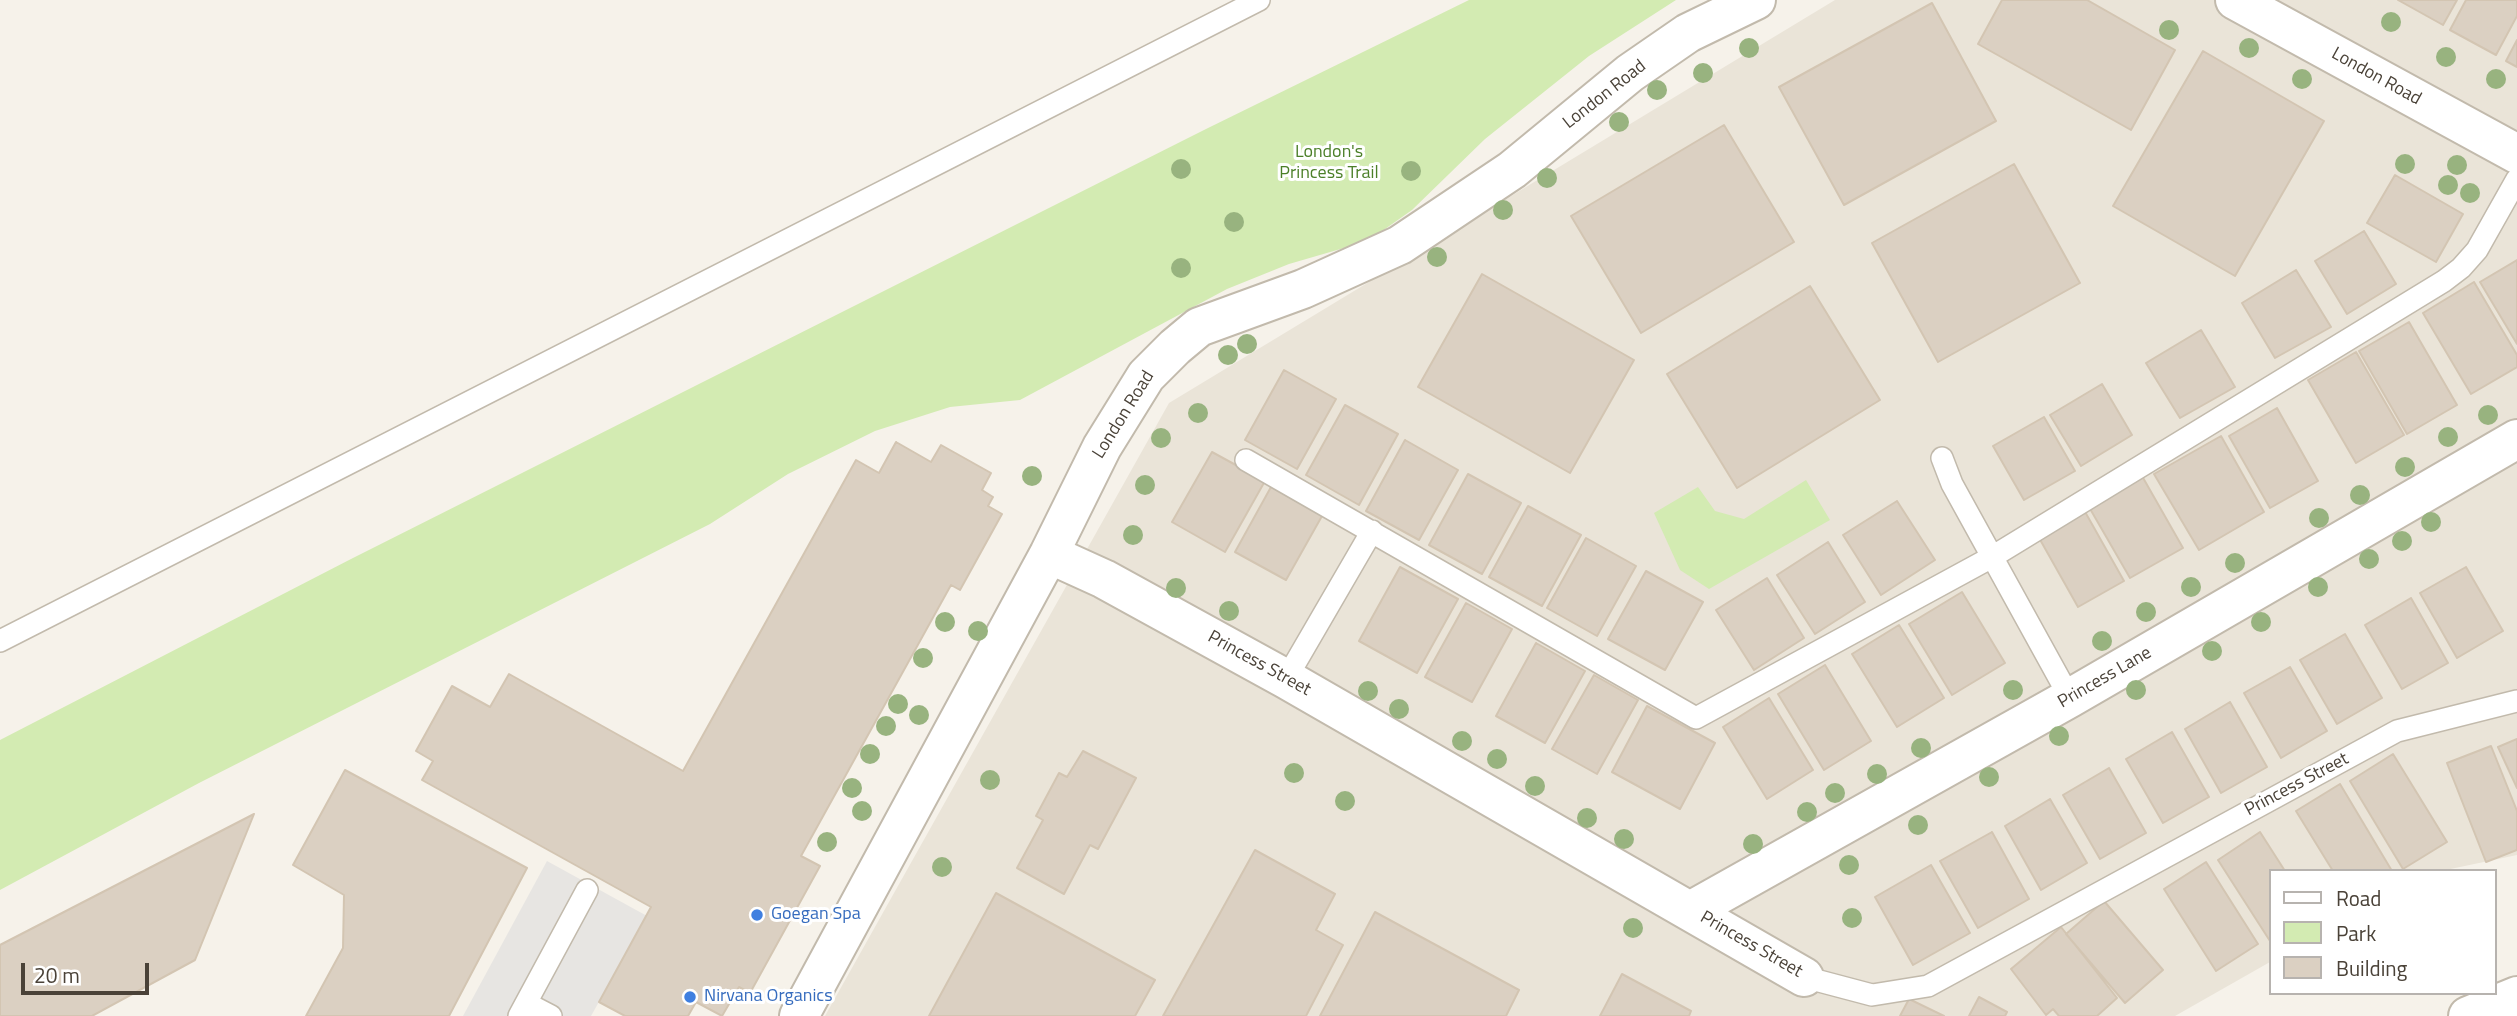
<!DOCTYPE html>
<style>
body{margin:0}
#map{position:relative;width:2517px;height:1016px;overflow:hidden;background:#f6f2ea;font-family:"Titillium Web",sans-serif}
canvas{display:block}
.legend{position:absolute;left:2269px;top:869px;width:228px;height:126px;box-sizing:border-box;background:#fff;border:2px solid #b7b3af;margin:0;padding:9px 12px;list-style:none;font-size:21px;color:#4a4238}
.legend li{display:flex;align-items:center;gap:14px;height:35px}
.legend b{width:35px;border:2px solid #b7b3af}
.scale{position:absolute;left:21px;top:963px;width:128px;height:32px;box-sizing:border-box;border:4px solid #4a4238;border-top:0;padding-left:9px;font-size:21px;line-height:24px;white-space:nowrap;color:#4a4238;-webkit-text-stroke:5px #fff;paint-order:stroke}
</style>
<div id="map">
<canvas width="2517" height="1016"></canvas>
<ul class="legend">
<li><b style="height:9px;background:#fff"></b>Road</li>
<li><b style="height:19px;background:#d3ebb2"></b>Park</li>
<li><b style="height:19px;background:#dbd0c2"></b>Building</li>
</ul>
<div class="scale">20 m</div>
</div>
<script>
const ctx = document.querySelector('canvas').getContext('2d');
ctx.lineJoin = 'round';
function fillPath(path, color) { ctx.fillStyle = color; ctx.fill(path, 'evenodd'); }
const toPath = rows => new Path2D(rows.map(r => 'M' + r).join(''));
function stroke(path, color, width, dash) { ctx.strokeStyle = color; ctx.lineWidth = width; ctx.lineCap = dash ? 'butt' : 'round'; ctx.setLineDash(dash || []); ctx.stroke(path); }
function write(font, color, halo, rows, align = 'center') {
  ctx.font = font + ' "Titillium Web",sans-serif'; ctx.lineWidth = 6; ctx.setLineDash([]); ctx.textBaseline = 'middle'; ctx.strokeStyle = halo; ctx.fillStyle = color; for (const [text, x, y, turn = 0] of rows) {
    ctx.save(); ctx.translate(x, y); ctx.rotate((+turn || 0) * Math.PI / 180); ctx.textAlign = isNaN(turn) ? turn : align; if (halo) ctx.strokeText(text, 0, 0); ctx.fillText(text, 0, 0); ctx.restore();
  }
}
fillPath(toPath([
 [1835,0,2517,0,2517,855,2441,871,2270,871,2270,962,2175,1016,825,1016,1169,403]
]), '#eae4d8');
fillPath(toPath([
 [1469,0,1676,0,1589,56,1485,139,1412,210,1368,241,1289,264,1227,289,1020,400,950,407,875,431,788,474,710,524,199,783,0,890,0,740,351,559,1206,129],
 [1806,480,1830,520,1709,589,1680,570,1654,513,1698,487,1715,511,1744,519]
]), '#d3ebb2');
fillPath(toPath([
 [547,861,647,916,591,1016,463,1016]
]), '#e7e5e2');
const building = toPath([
 [2002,0,2087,0,2175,50,2131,130,1978,44,2002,0],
 [2398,0,2457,0,2443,25,2398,0],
 [2466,0,2517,0,2517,16,2496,55,2450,30,2466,0],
 [1932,3,1996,121,1844,205,1779,87,1932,3],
 [2517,40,2517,67,2506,61,2517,40],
 [2203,51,2324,121,2235,276,2113,206,2203,51],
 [1724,125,1794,242,1641,333,1571,216,1724,125],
 [2014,164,2080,283,1938,362,1872,243,2014,164],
 [2395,175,2463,214,2436,262,2367,223,2395,175],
 [2364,231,2396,284,2347,314,2315,261,2364,231],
 [2517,260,2517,344,2480,282,2517,260],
 [2296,270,2331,327,2275,358,2242,303,2296,270],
 [1482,274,1634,360,1570,473,1418,387,1482,274],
 [2474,282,2517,355,2517,367,2471,394,2423,313,2474,282],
 [1810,286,1880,400,1737,488,1667,374,1810,286],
 [2409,322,2457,405,2407,434,2359,351,2409,322],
 [2201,330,2235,387,2180,418,2146,363,2201,330],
 [2356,352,2404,435,2356,463,2308,380,2356,352],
 [1284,370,1336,399,1297,469,1245,440,1284,370],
 [2102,384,2132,435,2081,466,2050,415,2102,384],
 [1345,405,1398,434,1359,505,1306,475,1345,405],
 [2277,408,2318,481,2270,508,2229,436,2277,408],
 [2044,417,2075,471,2024,500,1993,446,2044,417],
 [2221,436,2264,512,2199,550,2154,474,2221,436],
 [1405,440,1458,470,1419,540,1366,511,1405,440],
 [896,442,931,462,941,445,991,473,982,490,993,497,988,506,1002,514,960,590,951,585,801,856,820,866,750,993,739,987,722,1016,696,1002,688,1016,625,1016,599,1002,651,907,422,780,433,761,416,751,452,686,490,707,509,674,683,771,856,460,879,473,896,442],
 [1212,452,1265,481,1225,552,1172,522,1212,452],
 [1468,474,1521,503,1482,574,1429,545,1468,474],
 [2142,476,2183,548,2130,578,2089,507,2142,476],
 [1271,487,1322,516,1286,580,1235,552,1271,487],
 [1897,501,1935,560,1881,595,1843,535,1897,501],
 [1528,506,1581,535,1542,606,1489,577,1528,506],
 [2084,510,2124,581,2078,607,2038,536,2084,510],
 [1586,538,1636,566,1597,636,1547,608,1586,538],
 [1828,542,1865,602,1815,634,1777,575,1828,542],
 [1400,567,1458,599,1417,673,1359,641,1400,567],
 [2466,567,2503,631,2457,658,2420,593,2466,567],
 [1646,571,1703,602,1665,670,1608,639,1646,571],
 [1767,578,1804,638,1754,670,1716,610,1767,578],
 [1962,592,2005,663,1952,695,1909,624,1962,592],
 [2411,598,2448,663,2402,689,2365,625,2411,598],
 [1466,603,1512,629,1472,702,1425,677,1466,603],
 [1899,625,1944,698,1897,727,1852,654,1899,625],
 [2345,634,2382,698,2337,724,2300,660,2345,634],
 [1536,643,1585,671,1545,743,1496,716,1536,643],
 [1825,665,1871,741,1824,770,1778,694,1825,665],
 [2290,667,2327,731,2281,758,2244,693,2290,667],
 [1594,675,1638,700,1597,774,1552,749,1594,675],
 [1769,698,1813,770,1767,799,1723,727,1769,698],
 [2230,702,2267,767,2221,793,2185,729,2230,702],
 [1647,706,1715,743,1680,809,1612,772,1647,706],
 [2172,732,2209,797,2163,823,2126,759,2172,732],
 [2517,739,2517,788,2498,747,2517,739],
 [2491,746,2517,811,2517,850,2486,862,2447,763,2491,746],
 [1083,751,1136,778,1098,849,1090,845,1064,894,1017,868,1043,820,1036,816,1059,773,1067,777,1083,751],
 [2393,754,2447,842,2403,869,2350,781,2393,754],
 [2109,768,2146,833,2100,859,2063,795,2109,768],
 [345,770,527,868,449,1016,306,1016,343,948,344,895,293,865,345,770],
 [2340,784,2392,871,2333,871,2296,811,2340,784],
 [2050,799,2087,863,2041,890,2005,826,2050,799],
 [254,814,195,960,92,1016,0,1016,0,945,254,814],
 [1992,832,2029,899,1978,928,1940,861,1992,832],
 [2260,832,2285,871,2270,871,2270,941,2218,860,2260,832],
 [1255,850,1335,894,1316,930,1343,945,1306,1016,1163,1016,1255,850],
 [2206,862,2258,944,2216,971,2164,889,2206,862],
 [1931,865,1970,933,1913,965,1875,897,1931,865],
 [996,893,1155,980,1135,1016,929,1016,996,893],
 [2104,901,2163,970,2125,1003,2066,934,2104,901],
 [1375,912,1519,990,1506,1016,1320,1016,1375,912],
 [2061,927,2117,998,2097,1016,2059,1016,2053,1009,2046,1015,2011,969,2061,927],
 [1622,974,1691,1011,1689,1016,1600,1016,1622,974],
 [1979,997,2007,1012,2005,1016,1969,1016,1979,997],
 [1909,999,1944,1016,1900,1016,1909,999]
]);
fillPath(building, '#dbd0c2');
stroke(building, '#d3c5b2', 2);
const lane = toPath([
 [1942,458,1952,484,2070,698],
 [1246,460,1696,718,1992,557,2444,281,2461,268,2477,250,2517,179],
 [0,641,1259,0],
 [1286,679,1372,531],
 [1804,977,1872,995,1928,986,2397,731,2517,701],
 [526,1003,587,890],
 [519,1016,526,1003,551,1016]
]);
const street = toPath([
 [2235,0,2517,154],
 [1049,554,1104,579,1286,679,1804,977],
 [1690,911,2070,698,2517,439],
 [799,1016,1049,554,1102,447,1146,376,1175,347,1199,327,1303,289,1400,245,1512,170,1630,73,1688,33,1756,0],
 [2468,1016,2517,996]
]);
stroke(lane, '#c2baac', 24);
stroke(street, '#c2baac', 42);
stroke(lane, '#fff', 21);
stroke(street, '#fff', 38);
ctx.fillStyle = '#98b37f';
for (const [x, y] of [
 [2391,22],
 [2169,30],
 [1749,48],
 [2249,48],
 [2446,57],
 [1703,73],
 [2302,79],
 [2496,79],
 [1657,90],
 [1619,122],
 [2405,164],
 [2457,165],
 [1181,169],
 [1411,171],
 [1547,178],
 [2448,185],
 [2470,193],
 [1503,210],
 [1234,222],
 [1437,257],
 [1181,268],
 [1247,344],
 [1228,355],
 [1198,413],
 [2488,415],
 [2448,437],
 [1161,438],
 [2405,467],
 [1032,476],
 [1145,485],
 [2360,495],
 [2319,518],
 [2431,522],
 [1133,535],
 [2402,541],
 [2369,559],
 [2235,563],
 [2191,587],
 [2318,587],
 [1176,588],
 [1229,611],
 [2146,612],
 [945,622],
 [2261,622],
 [978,631],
 [2102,641],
 [2212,651],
 [923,658],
 [2013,690],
 [2136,690],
 [1368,691],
 [898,704],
 [1399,709],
 [919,715],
 [886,726],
 [2059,736],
 [1462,741],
 [1921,748],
 [870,754],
 [1497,759],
 [1294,773],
 [1877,774],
 [1989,777],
 [990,780],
 [1535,786],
 [852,788],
 [1835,793],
 [1345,801],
 [862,811],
 [1807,812],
 [1587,818],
 [1918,825],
 [1624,839],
 [827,842],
 [1753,844],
 [1849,865],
 [942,867],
 [1852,918],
 [1633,928]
]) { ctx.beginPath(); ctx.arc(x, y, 10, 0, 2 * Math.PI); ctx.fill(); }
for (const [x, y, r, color] of [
 [757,915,7,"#3f7fe0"],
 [690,997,7,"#3f7fe0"]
]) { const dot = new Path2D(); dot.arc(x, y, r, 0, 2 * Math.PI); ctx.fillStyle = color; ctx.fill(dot); stroke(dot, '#fff', 2.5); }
write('18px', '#4a4238', '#fff', [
 ["London Road",2376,77,29],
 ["London Road",1605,95,-38],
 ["London Road",1124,415,-58],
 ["Princess Street",1259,664,29],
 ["Princess Lane",2105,678,-30],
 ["Princess Street",2297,785,-28],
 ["Princess Street",1751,945,30]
]);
write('18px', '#4b7f28', '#fff', [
 ["London's",1329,153],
 ["Princess Trail",1329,174]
]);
write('18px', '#366cbe', '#fff', [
 ["Goegan Spa",771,915],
 ["Nirvana Organics",704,997]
], 'left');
</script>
